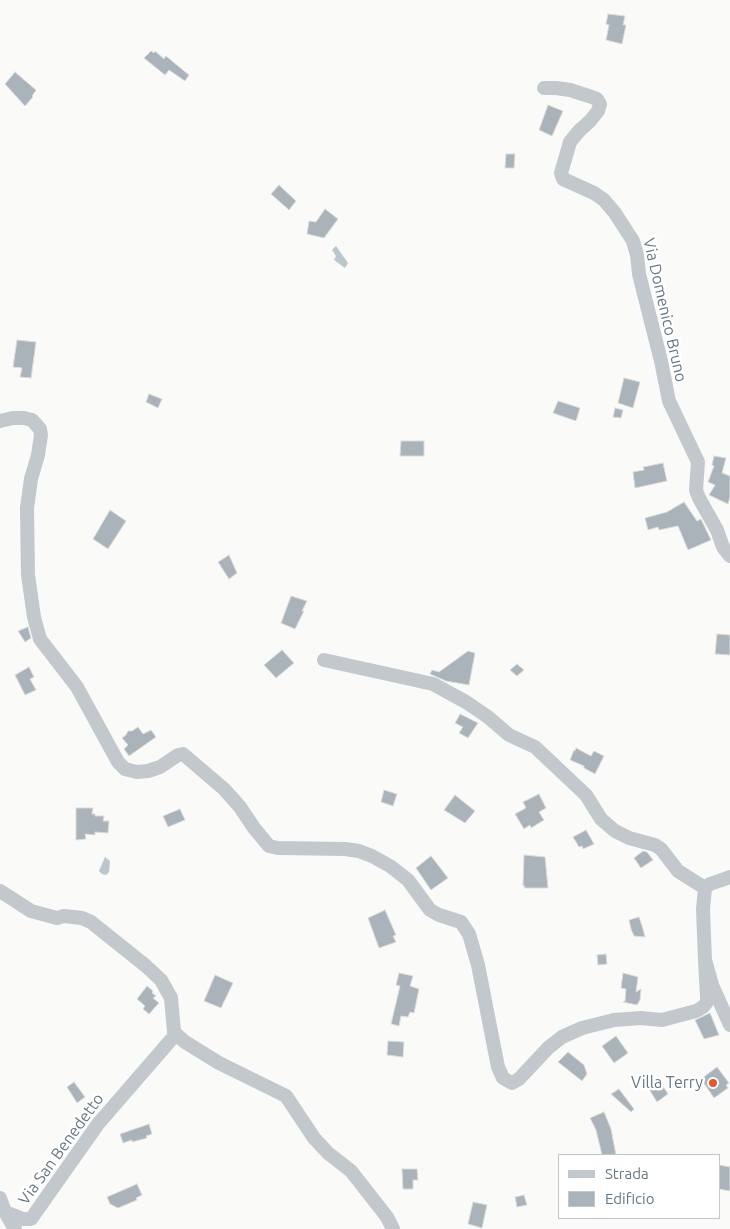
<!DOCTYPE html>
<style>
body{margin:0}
#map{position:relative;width:730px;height:1229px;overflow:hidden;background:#fafaf8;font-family:Ubuntu,sans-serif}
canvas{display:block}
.legend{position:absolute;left:558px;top:1154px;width:162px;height:65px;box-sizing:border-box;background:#fff;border:1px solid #c1c8cd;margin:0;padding:6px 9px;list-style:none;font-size:15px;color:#657683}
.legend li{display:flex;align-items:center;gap:10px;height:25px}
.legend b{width:25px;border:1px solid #c1c8cd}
</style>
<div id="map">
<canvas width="730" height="1229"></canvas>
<ul class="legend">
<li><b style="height:6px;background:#c3c8cc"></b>Strada</li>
<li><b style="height:14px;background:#aab3b9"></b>Edificio</li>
</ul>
</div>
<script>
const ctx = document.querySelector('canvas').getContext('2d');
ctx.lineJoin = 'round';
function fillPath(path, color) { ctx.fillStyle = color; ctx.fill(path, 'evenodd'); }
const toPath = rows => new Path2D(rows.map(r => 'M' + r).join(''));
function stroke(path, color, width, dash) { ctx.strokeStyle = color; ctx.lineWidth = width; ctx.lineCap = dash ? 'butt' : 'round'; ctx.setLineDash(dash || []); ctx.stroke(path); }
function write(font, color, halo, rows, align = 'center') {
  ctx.font = font + ' Ubuntu,sans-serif'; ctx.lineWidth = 5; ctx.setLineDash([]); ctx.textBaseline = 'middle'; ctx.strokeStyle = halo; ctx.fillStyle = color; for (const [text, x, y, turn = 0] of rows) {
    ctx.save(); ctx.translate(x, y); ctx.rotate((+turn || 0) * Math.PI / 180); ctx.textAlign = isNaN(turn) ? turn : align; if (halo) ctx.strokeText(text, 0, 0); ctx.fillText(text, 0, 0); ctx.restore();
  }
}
fillPath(toPath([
 [336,246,348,263,345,268,334,260,336,256,332,250],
 [105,857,110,861,109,872,106,875,102,874,99,871]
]), '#bbc7cb');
const building = toPath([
 [608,14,625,16,623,25,626,25,622,44,606,40,609,25,606,24,608,14],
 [151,51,154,53,155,51,164,59,166,56,189,75,185,81,169,70,165,75,144,58,151,51],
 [15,72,36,90,32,96,33,97,25,106,5,84,15,72],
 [548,105,563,111,552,136,539,130,548,105],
 [506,154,515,154,514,168,505,168,506,154],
 [279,185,296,201,289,210,271,194,279,185],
 [325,209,338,219,324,238,307,234,309,221,316,222,325,209],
 [17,340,36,342,31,378,20,377,22,368,13,367,17,340],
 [624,378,640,382,633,408,618,403,624,378],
 [149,394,162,399,158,408,146,402,149,394],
 [558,401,580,408,576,421,553,413,558,401],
 [615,408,623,410,621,418,613,417,615,408],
 [401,441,424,441,424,456,400,456,401,441],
 [714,456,726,458,722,473,730,476,730,497,728,504,709,495,715,485,708,482,714,466,712,465,714,456],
 [663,463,667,481,635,488,633,472,644,470,643,467,663,463],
 [684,502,697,521,701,519,711,540,688,550,678,526,659,530,658,527,648,530,645,518,667,512,684,502],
 [110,510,126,521,108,549,93,539,110,510],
 [229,555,237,573,229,579,218,562,229,555],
 [291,596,307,601,302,611,304,611,295,629,281,623,291,596],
 [28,627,31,638,25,642,18,631,28,627],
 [717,634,730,635,730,655,715,654,717,634],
 [282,650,294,663,276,678,264,665,282,650],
 [468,651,475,653,469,685,446,681,430,674,432,670,439,672,468,651],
 [517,664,524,670,517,676,510,670,517,664],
 [29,667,34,677,30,679,36,690,25,695,15,675,29,667],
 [460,714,478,723,468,738,459,733,463,727,455,723,460,714],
 [138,727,143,734,151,730,156,737,129,756,124,749,128,745,122,738,126,735,128,731,132,731,138,727],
 [576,748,591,756,594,751,604,756,595,774,584,768,584,766,570,760,574,750,575,751,576,748],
 [384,790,397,794,393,806,381,802,384,790],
 [539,794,546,808,539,812,544,820,531,828,530,825,524,829,515,814,526,808,523,802,539,794],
 [455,795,475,811,465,823,444,810,455,795],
 [76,808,93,808,92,814,95,814,95,816,104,816,103,821,109,821,108,833,95,832,95,835,85,834,86,839,76,840,76,808],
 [180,809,185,820,168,827,163,816,180,809],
 [586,830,594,844,583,849,582,846,579,847,573,837,586,830],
 [643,851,647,852,653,860,641,868,634,858,643,851],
 [524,855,545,857,548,888,524,888,525,886,523,886,524,855],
 [431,856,448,878,431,890,416,868,431,856],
 [385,910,396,935,393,936,396,942,379,948,368,918,385,910],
 [639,917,643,929,645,937,634,936,631,929,629,920,639,917],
 [606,954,607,964,598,965,597,955,606,954],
 [399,973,413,976,410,986,419,989,414,1013,410,1012,408,1017,401,1016,399,1026,391,1024,400,986,396,985,399,973],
 [623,973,638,977,636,992,641,989,640,1000,637,1005,623,1002,625,1001,626,989,621,988,623,973],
 [215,975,233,983,221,1008,204,1001,215,975],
 [147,986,153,991,152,993,156,996,153,998,159,1003,149,1014,143,1009,145,1006,137,999,147,986],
 [710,1013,719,1035,704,1039,695,1020,710,1013],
 [616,1036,628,1053,614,1063,602,1046,616,1036],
 [388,1041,404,1042,403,1057,387,1055,388,1041],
 [568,1052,584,1065,587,1074,582,1081,558,1062,568,1052],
 [717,1067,729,1083,726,1085,728,1088,714,1098,701,1079,717,1067],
 [658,1079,668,1094,657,1102,647,1086,658,1079],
 [74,1082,85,1097,77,1103,67,1087,74,1082],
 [619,1089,634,1109,631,1112,611,1094,619,1089],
 [604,1112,611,1129,616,1155,602,1155,596,1130,590,1118,604,1112],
 [149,1124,152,1134,146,1136,147,1138,132,1142,132,1140,123,1143,120,1134,149,1124],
 [719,1165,730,1167,730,1191,719,1189,719,1165],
 [402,1169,417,1169,418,1180,413,1180,413,1189,403,1189,402,1169],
 [137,1184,142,1195,136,1198,137,1200,118,1208,110,1204,107,1197,137,1184],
 [524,1195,527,1205,517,1207,515,1197,524,1195],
 [473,1202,487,1205,482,1228,468,1224,473,1202]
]);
fillPath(building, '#aab3b9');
stroke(building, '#dcdcda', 1);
stroke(toPath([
 [544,88,556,88,570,90,589,96,597,99,600,104,598,111,590,121,579,131,570,142,561,173,563,179,594,193,604,200,615,213,633,241,637,255,639,274,661,361,669,401,698,462,696,490,699,498,717,530,723,547,730,556],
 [0,421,13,418,24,418,32,420,40,429,41,435,38,455,31,479,27,508,28,575,34,617,40,639,77,687,118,762,125,769,137,772,148,771,160,767,178,755,183,754,224,789,240,807,254,828,269,846,278,848,345,849,359,851,372,856,390,866,408,880,430,910,439,915,461,922,469,934,478,965,498,1067,503,1078,512,1083,519,1079,548,1048,562,1037,582,1028,614,1020,641,1018,662,1020,696,1011,703,1007,707,1002,707,997,705,960],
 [324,660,433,684,466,702,488,717,509,735,535,747,586,795,601,819,615,831,629,838,655,845,661,849,678,871,705,888],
 [730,877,710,884,705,888,703,909,705,960,712,985,730,1025],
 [0,891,31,911,57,918,64,916,82,918,91,922,146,966,161,980,171,998,174,1031,176,1034,185,1042,219,1063,286,1096,314,1138,328,1153,351,1171,387,1217,393,1229],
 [0,1198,5,1212,15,1229],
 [5,1212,23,1219,31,1219,98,1124,176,1034]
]), '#c3c8cc', 14);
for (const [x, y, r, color] of [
 [713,1083,5,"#e4572e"]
]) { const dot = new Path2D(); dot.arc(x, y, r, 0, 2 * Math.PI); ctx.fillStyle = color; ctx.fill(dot); stroke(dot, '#fff', 2); }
write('16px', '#657683', '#fff', [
 ["Via Domenico Bruno",665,310,77],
 ["Via San Benedetto",61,1149,-54]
]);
write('16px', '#657683', '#fff', [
 ["Villa Terry",703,1083]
], 'right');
</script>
